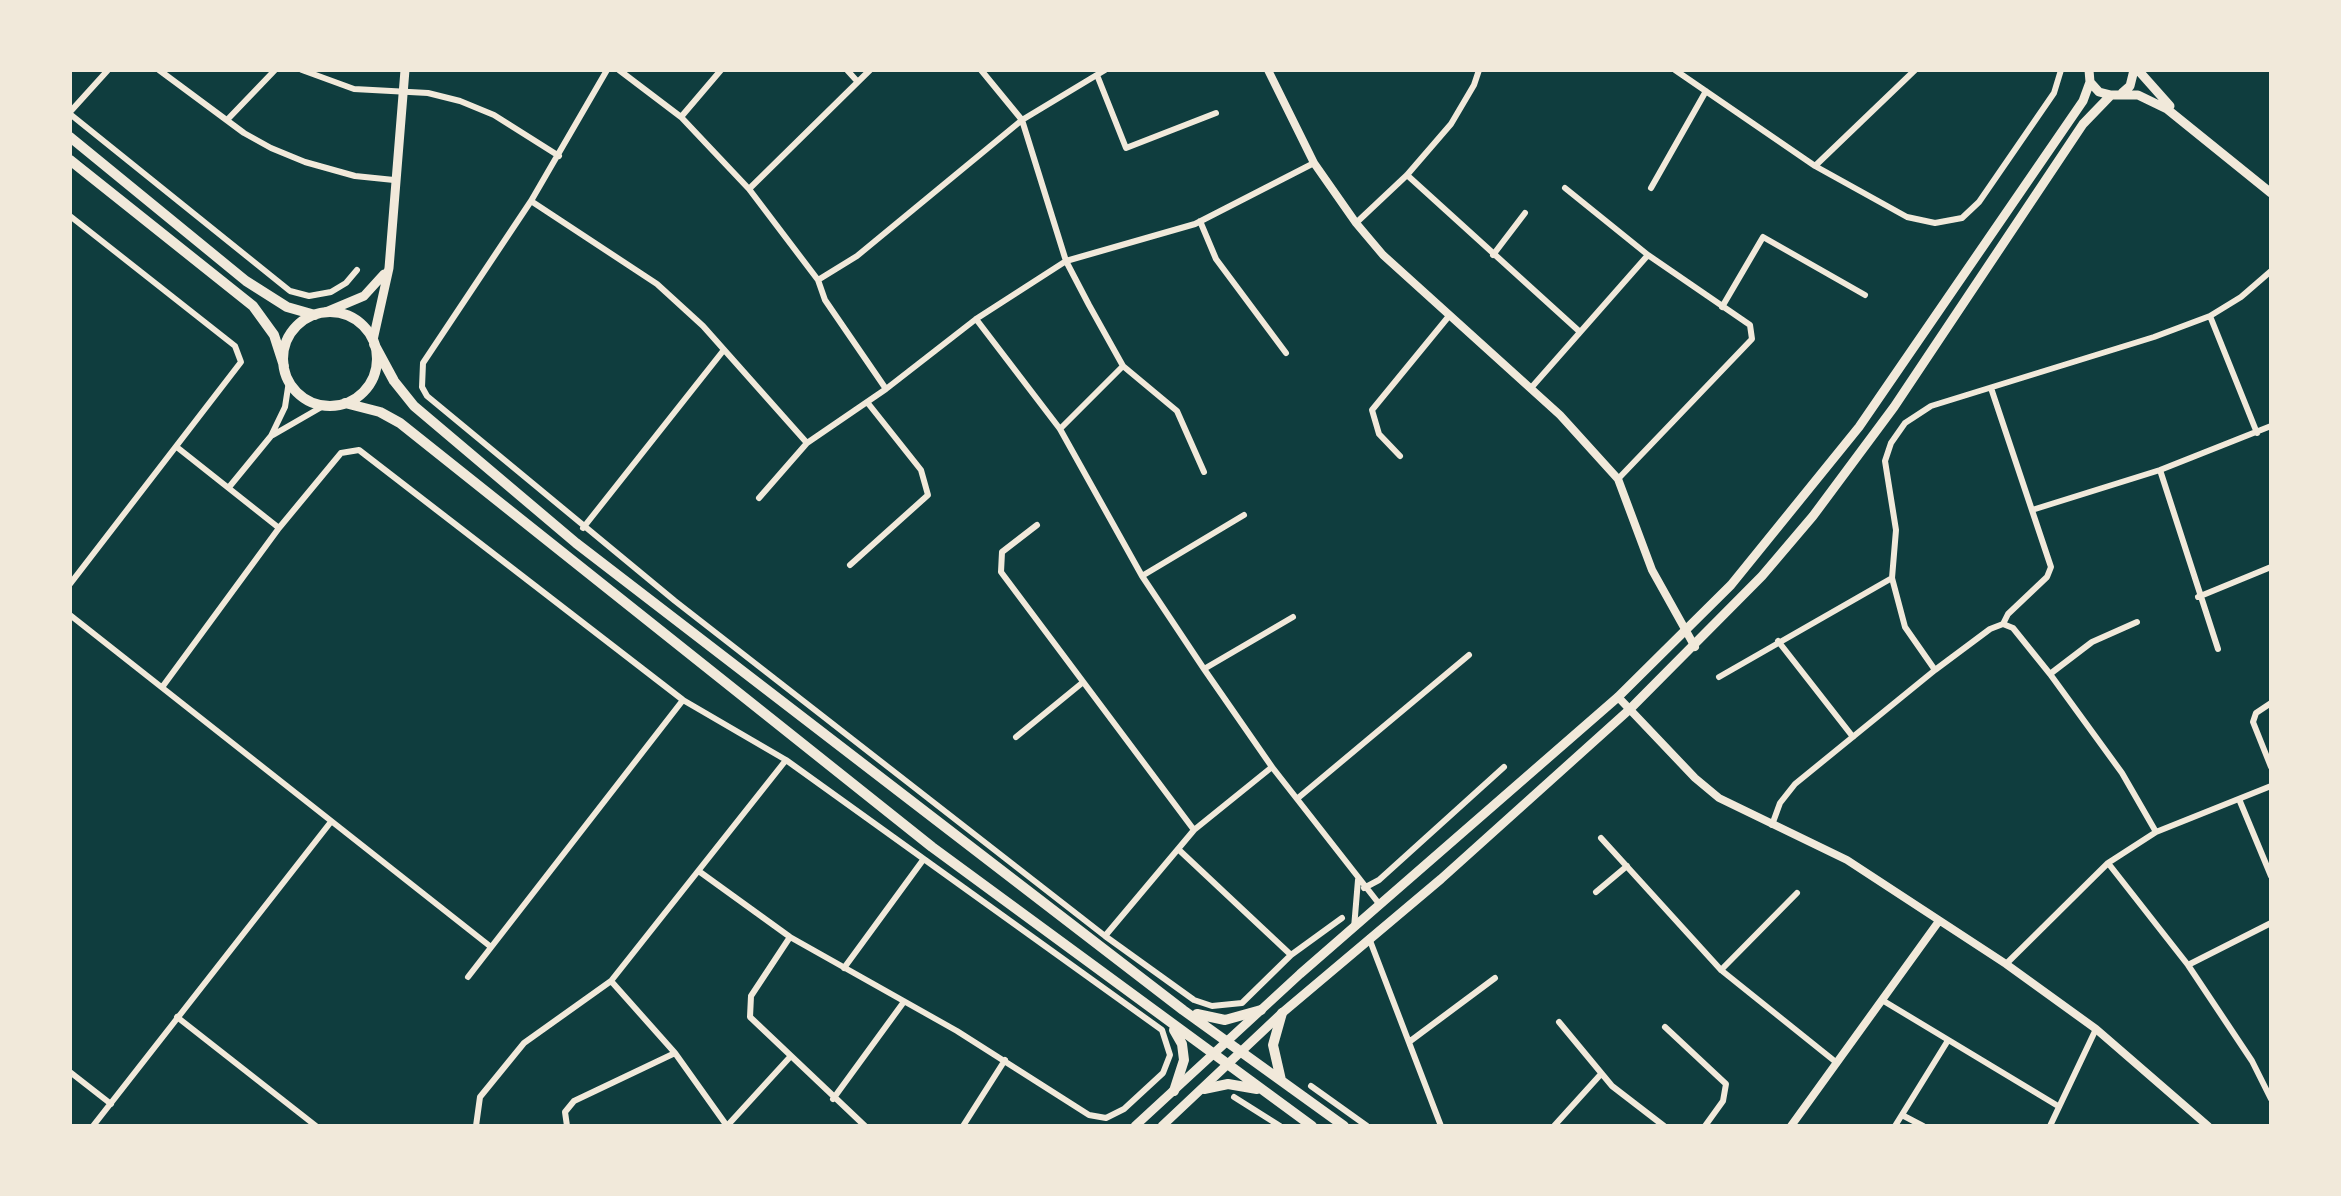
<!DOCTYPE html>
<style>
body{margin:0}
#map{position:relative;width:2341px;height:1196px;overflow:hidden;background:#0f3d3e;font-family:Commissioner,sans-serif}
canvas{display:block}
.frame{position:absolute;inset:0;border:72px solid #f1e9da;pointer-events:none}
</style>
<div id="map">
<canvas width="2341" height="1196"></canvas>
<div class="frame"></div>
</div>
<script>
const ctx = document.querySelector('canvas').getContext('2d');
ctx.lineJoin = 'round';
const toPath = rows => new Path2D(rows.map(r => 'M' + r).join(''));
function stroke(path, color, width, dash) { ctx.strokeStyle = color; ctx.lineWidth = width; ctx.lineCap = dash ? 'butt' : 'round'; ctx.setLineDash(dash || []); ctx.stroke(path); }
stroke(toPath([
 [159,70,244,133,271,148,305,162,355,176,394,180],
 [302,70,354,89,428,93,460,101,494,115,559,156],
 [607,70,531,201,423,363,422,387,427,396,675,601,1105,936,1194,1000,1212,1006,1242,1003,1291,955,1342,918],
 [619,70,681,117,749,189,818,280,825,300,886,389],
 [847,70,857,81],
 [981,70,1022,120,1066,261,1089,305,1123,366,1177,411,1204,472],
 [1675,70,1815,166,1907,217,1935,223,1962,218,1979,202,2054,93,2061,70],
 [1097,75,1126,148,1216,113],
 [70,112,108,70],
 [70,114,290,291,309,296,331,292,346,283,357,270],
 [681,117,721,70],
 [227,120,275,70],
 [1815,166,1915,70],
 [1407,175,1580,332],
 [1565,188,1648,255],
 [1651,188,1706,91],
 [749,189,870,70],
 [531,201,657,284,703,326,807,443],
 [70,216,235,346,241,362,70,584],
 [1200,221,1216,259,1286,353],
 [1356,223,1407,175,1451,124,1474,85,1479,70],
 [1493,255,1525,213],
 [818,280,857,256,1022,120,1105,70],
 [1722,307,1763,237,1865,295],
 [2210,316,2257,433],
 [976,319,1060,429,1142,576,1204,669,1272,767,1380,905],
 [1531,388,1648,255,1750,325,1752,339,1618,479],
 [1991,388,2051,567,2047,577,2008,614,2003,624],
 [1060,429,1123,366],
 [273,435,325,405],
 [178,448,279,528],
 [1400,456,1379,434,1372,410,1449,316],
 [2160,470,2218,649],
 [230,486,271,436,285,407,289,381],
 [759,498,807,443,886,389,976,319,1066,261,1195,224,1314,163],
 [2032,510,2160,470,2271,426],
 [1037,525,1002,552,1001,572,1194,830],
 [583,528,723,351],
 [850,565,928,495,921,470,867,402],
 [1142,576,1244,515],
 [2198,597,2271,567],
 [70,615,491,947],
 [1778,641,1853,737],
 [1204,669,1293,617],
 [1935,670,1905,627,1892,578,1896,530,1885,461,1891,443,1905,423,1931,406,2154,337,2210,316,2241,297,2271,271],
 [2050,674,2092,642,2137,622],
 [1719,677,1892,578],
 [163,686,279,528,341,453,359,450,683,700,786,760,1162,1030,1170,1055,1163,1073,1124,1109,1106,1118,1089,1115,957,1031,790,937,700,872],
 [2271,703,2256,713,2253,722,2271,767],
 [1016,737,1082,683],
 [1298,798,1469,655],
 [2239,799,2271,876],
 [1772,825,1780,803,1795,784,1935,670,1990,629,2003,624,2013,628,2050,674,2122,773,2156,832],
 [1601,838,1721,970,1837,1063],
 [1178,849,1291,955],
 [2108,863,2188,965,2252,1061,2271,1099],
 [1364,888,1379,880,1504,767],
 [1596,892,1627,866],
 [1354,928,1358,880],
 [1105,936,1194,830,1272,767],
 [790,937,751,996,750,1017,865,1126],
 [1369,938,1441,1126],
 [2006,964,2108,863,2156,832,2271,786],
 [2188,965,2271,923],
 [844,968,923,860],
 [1721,970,1797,893],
 [468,977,683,700],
 [611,981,675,1053,727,1126],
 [1882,1000,2058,1106],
 [177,1017,316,1126],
 [1559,1022,1612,1086,1664,1126],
 [1665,1027,1726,1084,1723,1101,1705,1126],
 [1409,1042,1495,978],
 [70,1072,111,1104],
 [1311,1086,1367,1126],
 [1234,1097,1280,1126],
 [833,1099,903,1003],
 [1902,1115,1923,1126],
 [93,1126,330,823],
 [476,1126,480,1097,524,1043,611,981,786,760],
 [567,1126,565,1112,574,1101,675,1053],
 [727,1126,790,1057],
 [963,1126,1005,1060],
 [1554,1126,1601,1074],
 [1895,1126,1947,1042],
 [2050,1126,2096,1029]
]), '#f1e9da', 6);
stroke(toPath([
 [1268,70,1314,163,1356,223,1383,255,1560,415,1618,479,1652,570,1695,647],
 [1618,697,1695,778,1719,798,1847,860,2006,964,2096,1029,2208,1126],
 [1791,1126,1939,921]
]), '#f1e9da', 8);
stroke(toPath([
 [2089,70,2090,82,2099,92,2111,95,2138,95,2167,109,2271,193],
 [2138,70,2170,106],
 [2122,93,2130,86,2134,70],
 [326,312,364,296,384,274],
 [373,340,389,268,405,70],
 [1135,1126,1300,974,1618,697,1731,585,1859,427,2083,101,2090,82],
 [1162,1126,1282,1013,1441,879,1630,709,1762,576,1813,516,1894,407,2083,124,2111,95]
]), '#f1e9da', 9);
stroke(toPath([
 [70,137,246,281,287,307,315,315],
 [70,160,253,306,274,335,284,366],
 '283 359a47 47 0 1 1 94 0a47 47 0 1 1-94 0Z',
 [374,344,394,381,414,406,576,543,1183,1010,1344,1126],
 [345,403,380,412,400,423,932,847,1312,1126],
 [1197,1014,1225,1020,1261,1010],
 [1281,1080,1273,1045,1282,1013],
 [1204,1089,1228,1084,1257,1089],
 [1174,1091,1184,1060,1182,1044,1174,1030]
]), '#f1e9da', 10);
</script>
